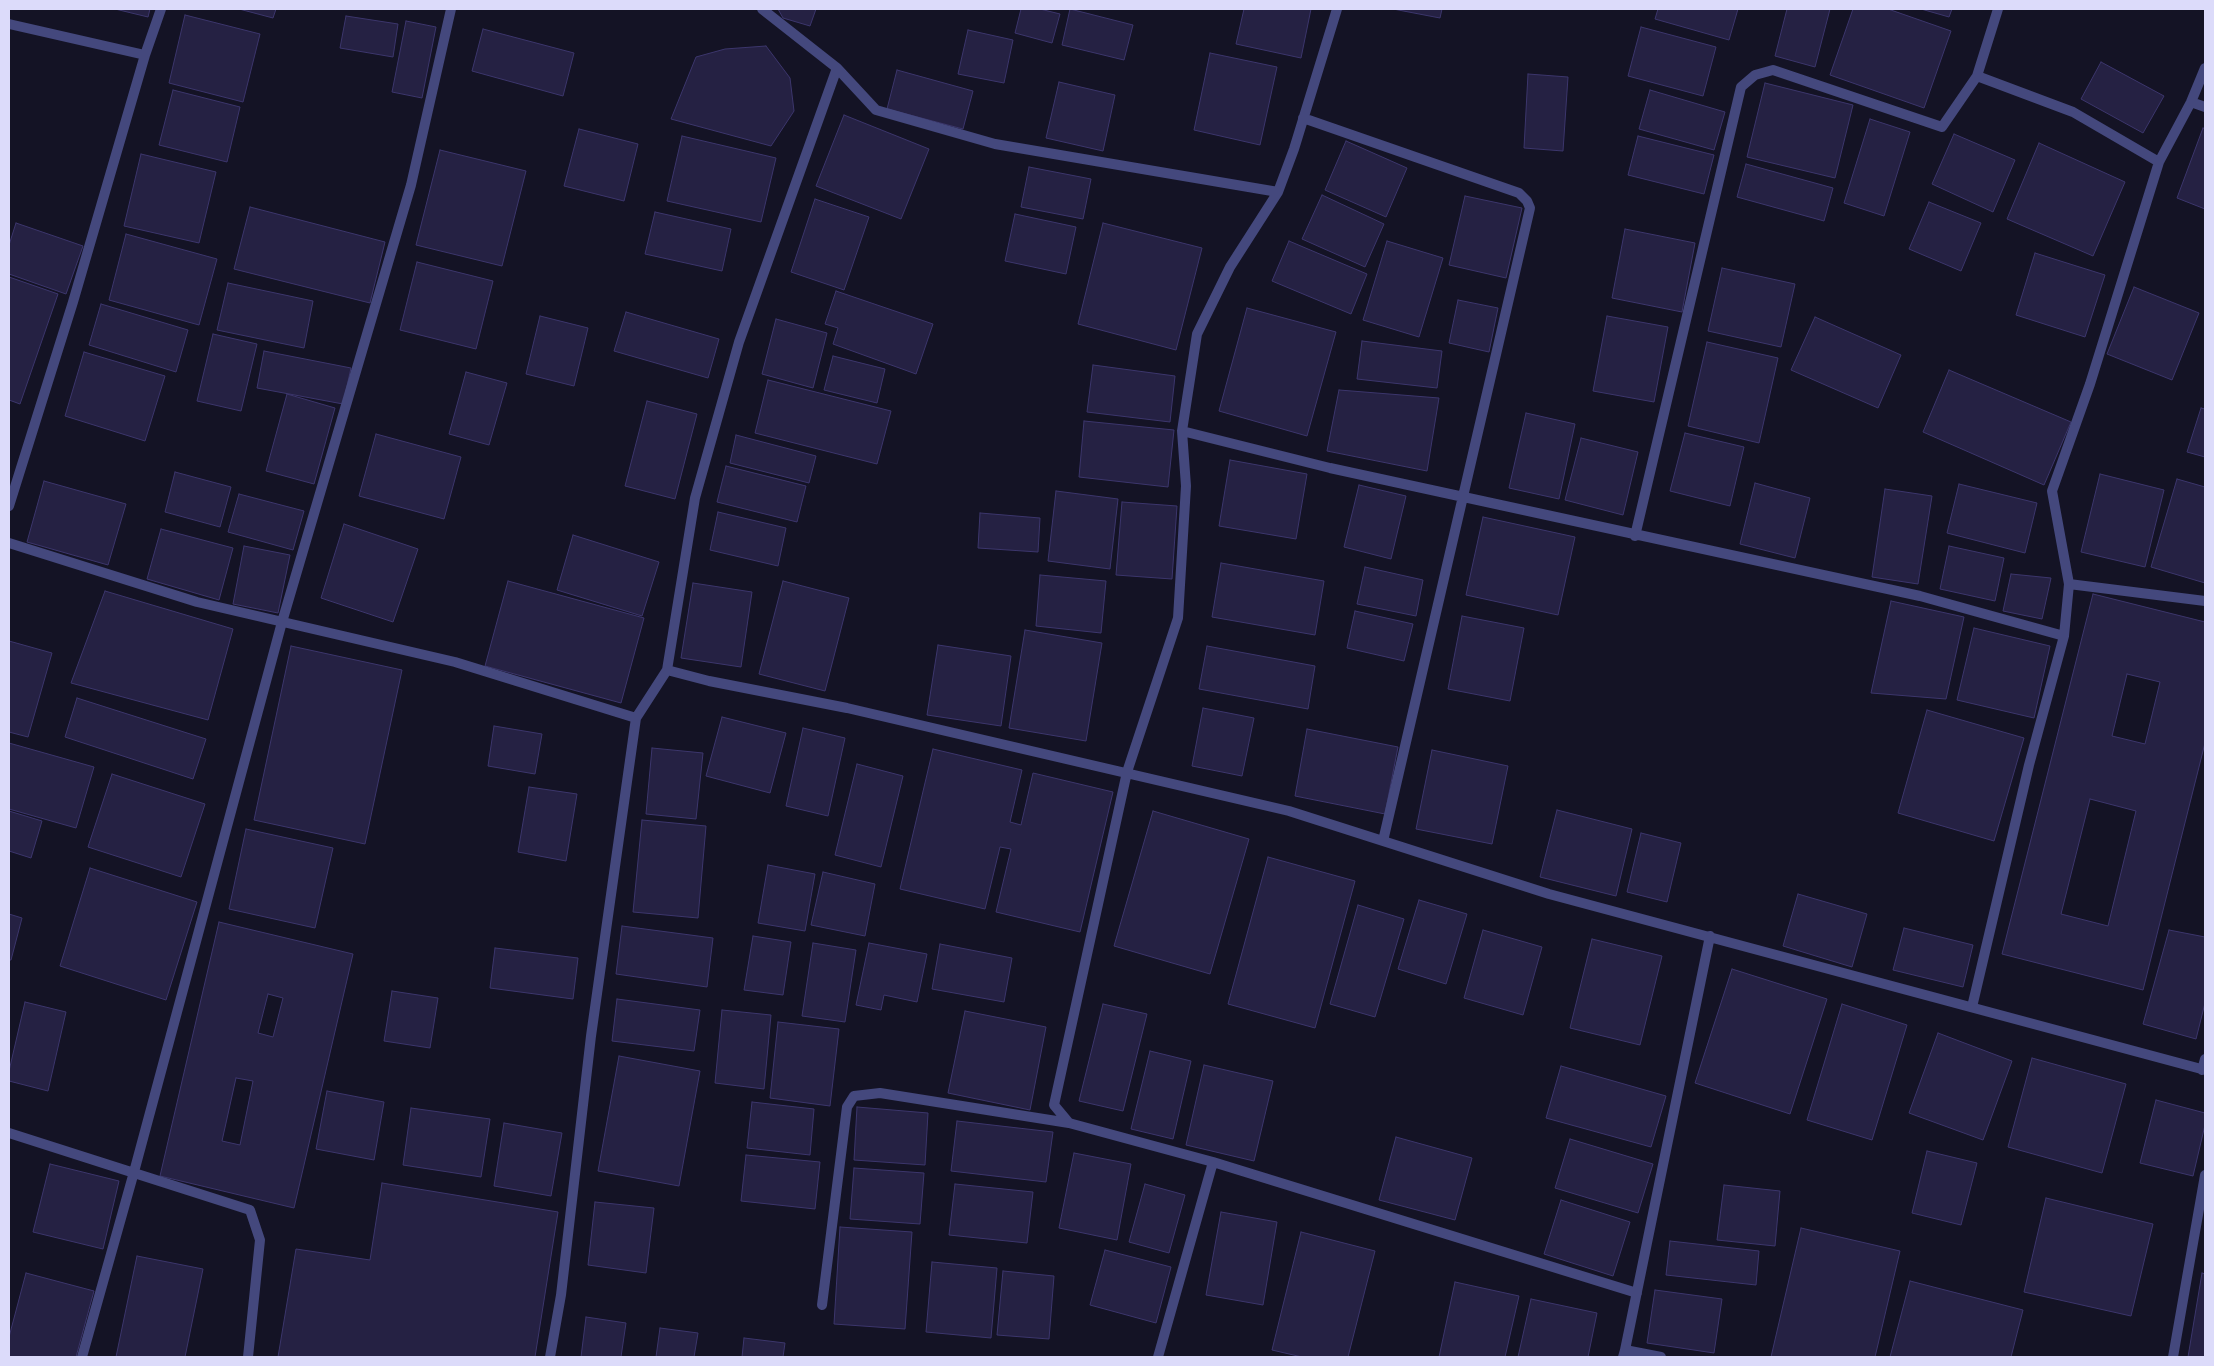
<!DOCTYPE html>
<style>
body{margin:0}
#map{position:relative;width:2214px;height:1366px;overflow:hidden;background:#141325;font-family:"Public Sans",sans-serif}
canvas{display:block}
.frame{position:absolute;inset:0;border:10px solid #dcdbfa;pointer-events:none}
</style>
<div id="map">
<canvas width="2214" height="1366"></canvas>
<div class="frame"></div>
</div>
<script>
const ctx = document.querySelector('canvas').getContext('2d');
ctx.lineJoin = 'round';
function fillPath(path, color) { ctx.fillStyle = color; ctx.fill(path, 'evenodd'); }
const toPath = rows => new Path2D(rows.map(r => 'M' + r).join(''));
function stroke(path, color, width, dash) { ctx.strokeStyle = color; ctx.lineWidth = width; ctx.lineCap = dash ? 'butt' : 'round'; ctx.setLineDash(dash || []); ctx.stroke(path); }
const building = toPath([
 [115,9,150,9,148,17,115,9],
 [239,9,276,9,273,18,239,9],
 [778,9,816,9,810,26,783,18,778,9],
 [1021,9,1040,9,1060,14,1052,43,1015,33,1021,9],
 [1070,9,1133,25,1124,60,1062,45,1070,9],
 [1244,9,1311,9,1301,58,1236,44,1244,9],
 [1393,9,1442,9,1440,18,1393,9],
 [1658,9,1738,9,1729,40,1655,19,1658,9],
 [1787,9,1830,9,1815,67,1775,56,1787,9],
 [1853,9,1888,9,1951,31,1924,108,1830,75,1853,9],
 [1921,9,1952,9,1949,17,1921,9],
 [185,15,260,34,243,102,169,83,185,15],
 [346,16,398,24,393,57,340,48,346,16],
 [406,21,436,27,422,98,392,92,406,21],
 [1641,27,1716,47,1703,96,1628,76,1641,27],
 [483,29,574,53,563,96,472,71,483,29],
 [968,30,1013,40,1004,83,958,74,968,30],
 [766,46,790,78,794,111,771,146,671,119,696,57,725,49,766,46],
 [1210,53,1277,67,1260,145,1194,130,1210,53],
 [2101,62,2164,96,2143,133,2081,99,2101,62],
 [897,70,973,91,963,129,887,109,897,70],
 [1528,74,1568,77,1563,151,1524,148,1528,74],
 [1059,82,1115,95,1103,151,1046,138,1059,82],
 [1765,83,1853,105,1835,178,1747,157,1765,83],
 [173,90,240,107,227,162,159,145,173,90],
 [1650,90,1725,112,1714,150,1639,129,1650,90],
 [844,115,929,149,901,219,816,186,844,115],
 [1870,119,1910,132,1884,216,1844,203,1870,119],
 [2203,128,2205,129,2205,209,2177,198,2203,128],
 [579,129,638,144,624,201,564,186,579,129],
 [1954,134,2015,160,1993,212,1932,184,1954,134],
 [682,136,776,158,761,222,667,201,682,136],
 [1638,136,1714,155,1704,194,1628,175,1638,136],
 [1346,141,1407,168,1386,217,1325,190,1346,141],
 [2039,143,2125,182,2093,256,2007,219,2039,143],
 [440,150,526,171,502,266,416,245,440,150],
 [141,154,216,172,199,243,124,226,141,154],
 [1746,164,1833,188,1824,221,1737,197,1746,164],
 [1029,167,1091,179,1083,219,1021,207,1029,167],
 [1322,195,1384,224,1365,267,1302,239,1322,195],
 [1465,196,1522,208,1506,278,1449,265,1465,196],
 [815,199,869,217,844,290,791,272,815,199],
 [1929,202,1981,223,1961,271,1909,249,1929,202],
 [250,207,385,242,370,303,234,269,250,207],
 [655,212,731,229,722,271,645,254,655,212],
 [1015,214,1076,227,1066,274,1005,261,1015,214],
 [16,223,83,246,66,294,9,274,9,245,16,223],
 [1103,223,1202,248,1176,350,1078,324,1103,223],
 [1625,229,1695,243,1682,312,1612,298,1625,229],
 [126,234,217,259,199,325,109,300,126,234],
 [1289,241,1367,274,1351,314,1272,281,1289,241],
 [1387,241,1443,258,1419,337,1363,320,1387,241],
 [2035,253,2105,275,2085,337,2016,315,2035,253],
 [417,262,493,281,476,349,400,330,417,262],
 [1722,268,1795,284,1781,347,1708,331,1722,268],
 [9,277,58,294,20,404,9,400,9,277],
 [228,283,313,301,304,348,217,330,228,283],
 [2134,287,2199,313,2172,380,2107,354,2134,287],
 [836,291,933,324,916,374,833,344,838,328,825,324,836,291],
 [1458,300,1498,308,1489,352,1449,343,1458,300],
 [101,304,188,330,176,372,89,345,101,304],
 [1247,308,1336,332,1307,436,1219,411,1247,308],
 [626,312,719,339,708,378,614,351,626,312],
 [540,316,588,328,574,386,526,374,540,316],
 [1607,316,1668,327,1654,402,1593,391,1607,316],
 [1815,317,1901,355,1878,408,1791,370,1815,317],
 [776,319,827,333,813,388,762,374,776,319],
 [213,334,257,344,241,411,197,401,213,334],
 [1362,341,1442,351,1437,388,1357,379,1362,341],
 [1707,342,1778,358,1759,443,1688,426,1707,342],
 [264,351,351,368,343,404,257,388,264,351],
 [84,352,165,376,145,441,65,416,84,352],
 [833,356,885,369,877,403,824,390,833,356],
 [1093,365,1175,376,1170,422,1087,412,1093,365],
 [1949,370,2071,422,2044,485,1923,432,1949,370],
 [466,372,507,383,489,445,449,434,466,372],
 [768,380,891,411,877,464,755,433,768,380],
 [1339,390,1439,398,1427,471,1327,451,1339,390],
 [287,394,335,408,314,484,266,471,287,394],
 [647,401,697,414,675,499,625,486,647,401],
 [2201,408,2205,409,2205,457,2187,452,2201,408],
 [1526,413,1575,424,1559,499,1509,488,1526,413],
 [1084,421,1174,430,1168,487,1079,477,1084,421],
 [1685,433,1744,447,1730,506,1670,491,1685,433],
 [376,434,461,457,444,519,359,496,376,434],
 [736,435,816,456,809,483,730,463,736,435],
 [1581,438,1638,452,1623,515,1565,500,1581,438],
 [1230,460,1307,474,1296,539,1219,526,1230,460],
 [726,466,806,486,797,522,717,502,726,466],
 [175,472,231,487,220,527,165,512,175,472],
 [2100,474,2164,490,2145,567,2081,552,2100,474],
 [2177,479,2205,487,2205,583,2151,567,2177,479],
 [44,481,126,504,108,565,27,542,44,481],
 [1755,483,1810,498,1795,558,1740,544,1755,483],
 [1959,484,2037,503,2025,553,1947,533,1959,484],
 [1359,485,1406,496,1391,559,1344,547,1359,485],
 [1885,489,1932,496,1918,584,1872,577,1885,489],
 [1056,491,1118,499,1110,569,1048,561,1056,491],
 [239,494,304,511,293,550,228,532,239,494],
 [1122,502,1177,506,1172,579,1116,575,1122,502],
 [718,512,786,528,778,566,710,550,718,512],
 [980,513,1040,518,1038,552,978,548,980,513],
 [1483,517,1575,537,1558,615,1466,595,1483,517],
 [344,524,418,549,393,622,321,598,344,524],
 [161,529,233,548,219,600,147,579,161,529],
 [573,535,659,562,642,616,557,590,573,535],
 [244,546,290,555,278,613,233,604,244,546],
 [1949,546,2004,558,1995,601,1940,589,1949,546],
 [1221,563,1324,581,1315,635,1212,617,1221,563],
 [1365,567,1423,580,1416,616,1357,604,1365,567],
 [2011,574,2051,578,2042,619,2003,611,2011,574],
 [1040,575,1106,581,1101,633,1036,626,1040,575],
 [508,581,644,618,621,703,485,666,508,581],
 [783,581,849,598,825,691,759,674,783,581],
 [693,583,752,592,741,667,681,658,693,583],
 [105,591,233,629,208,720,71,683,105,591],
 [2093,594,2205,622,2205,743,2143,990,2002,954,2093,594],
 [2127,674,2160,682,2145,744,2112,736,2127,674],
 [2090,799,2136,811,2108,926,2061,914,2090,799],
 [1891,601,1964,617,1946,699,1871,693,1891,601],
 [1355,611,1413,624,1404,661,1347,648,1355,611],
 [1462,616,1524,628,1510,701,1448,689,1462,616],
 [1974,628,2050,646,2034,718,1957,700,1974,628],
 [1025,630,1102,643,1086,741,1009,728,1025,630],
 [9,641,52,653,28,737,9,732,9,641],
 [938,645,1011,656,1001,726,927,715,938,645],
 [291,646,402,670,365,844,254,820,291,646],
 [1207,646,1315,666,1308,709,1199,689,1207,646],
 [77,698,206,739,193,779,65,737,77,698],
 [1203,708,1254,718,1242,776,1192,766,1203,708],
 [1927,710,2024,738,1994,841,1898,813,1927,710],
 [722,717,786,733,770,793,706,776,722,717],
 [494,726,542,734,535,774,488,766,494,726],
 [803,728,845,738,828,816,786,806,803,728],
 [1307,729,1398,747,1385,814,1295,796,1307,729],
 [9,743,94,767,76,828,9,809,9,743],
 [652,748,703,753,696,819,646,814,652,748],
 [933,749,1022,770,1010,822,1021,825,1033,773,1113,792,1080,932,996,912,1011,849,1000,847,985,909,900,889,933,749],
 [1432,750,1508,766,1492,844,1416,829,1432,750],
 [857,764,903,776,881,867,835,855,857,764],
 [112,774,205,804,181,877,88,847,112,774],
 [529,787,577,794,566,861,518,852,529,787],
 [1557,810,1632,829,1616,896,1540,877,1557,810],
 [9,811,42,821,31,858,9,851,9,811],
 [1153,811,1249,839,1210,974,1114,946,1153,811],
 [642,820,706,826,698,918,633,912,642,820],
 [246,829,333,848,315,928,229,909,246,829],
 [1641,833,1681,843,1667,902,1627,892,1641,833],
 [1268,857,1355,881,1315,1028,1228,1004,1268,857],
 [768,865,815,874,805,931,758,923,768,865],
 [90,868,197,902,166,1000,60,966,90,868],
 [823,872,875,884,865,936,811,925,823,872],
 [1798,894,1867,914,1852,967,1783,946,1798,894],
 [1419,900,1467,914,1446,984,1398,969,1419,900],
 [1358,905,1404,919,1375,1017,1330,1004,1358,905],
 [9,914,22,918,11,960,9,960,9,914],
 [219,922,353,954,294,1208,160,1176,219,922],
 [268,994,283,998,273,1037,258,1033,268,994],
 [236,1078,253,1081,240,1145,222,1141,236,1078],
 [622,926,713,938,707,987,616,974,622,926],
 [1904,928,1973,945,1963,987,1893,970,1904,928],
 [1483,930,1542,947,1523,1015,1464,998,1483,930],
 [2169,930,2205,937,2205,1003,2196,1039,2143,1024,2169,930],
 [753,936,791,942,783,995,744,990,753,936],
 [1592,939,1662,956,1640,1045,1570,1028,1592,939],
 [813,943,856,950,845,1022,802,1016,813,943],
 [869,943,927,954,917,1002,884,995,881,1010,856,1005,869,943],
 [940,944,1012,958,1004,1002,932,989,940,944],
 [495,948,578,958,573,999,490,988,495,948],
 [1732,969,1827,999,1790,1114,1695,1083,1732,969],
 [392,991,438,998,430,1048,384,1041,392,991],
 [617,999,700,1010,694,1051,612,1041,617,999],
 [25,1002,66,1012,48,1091,9,1081,9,1071,25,1002],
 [1103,1004,1147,1014,1123,1111,1079,1101,1103,1004],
 [1842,1004,1907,1025,1872,1140,1807,1120,1842,1004],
 [722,1010,771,1015,764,1089,715,1083,722,1010],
 [965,1011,1046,1027,1030,1110,948,1093,965,1011],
 [778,1022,839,1029,830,1106,770,1098,778,1022],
 [1938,1033,2012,1061,1983,1140,1909,1113,1938,1033],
 [1150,1051,1191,1061,1173,1139,1131,1129,1150,1051],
 [619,1056,700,1071,679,1186,598,1171,619,1056],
 [2032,1058,2126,1084,2102,1173,2008,1147,2032,1058],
 [1204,1065,1273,1081,1254,1161,1186,1145,1204,1065],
 [1561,1066,1666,1096,1651,1147,1546,1118,1561,1066],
 [327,1091,384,1102,374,1160,316,1149,327,1091],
 [2156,1100,2205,1113,2205,1125,2193,1176,2140,1163,2156,1100],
 [752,1102,814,1109,810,1155,747,1148,752,1102],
 [857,1107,928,1113,925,1165,854,1160,857,1107],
 [411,1108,490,1119,481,1177,403,1165,411,1108],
 [957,1121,1053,1132,1046,1182,951,1171,957,1121],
 [504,1123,562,1133,551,1196,494,1186,504,1123],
 [1396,1137,1472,1158,1455,1220,1379,1200,1396,1137],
 [1570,1139,1653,1164,1638,1213,1555,1188,1570,1139],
 [1927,1151,1977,1163,1961,1225,1912,1213,1927,1151],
 [1074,1153,1131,1164,1117,1240,1059,1228,1074,1153],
 [746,1155,820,1162,815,1209,741,1201,746,1155],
 [50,1164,119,1181,103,1249,33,1232,50,1164],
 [854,1168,924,1173,920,1224,850,1219,854,1168],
 [382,1183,558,1212,535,1357,278,1357,296,1249,370,1260,382,1183],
 [955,1184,1033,1192,1027,1243,949,1235,955,1184],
 [1145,1184,1185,1195,1169,1253,1129,1242,1145,1184],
 [1724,1185,1780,1191,1775,1246,1717,1240,1724,1185],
 [2046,1198,2153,1224,2131,1316,2024,1292,2046,1198],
 [1561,1200,1630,1222,1613,1276,1544,1254,1561,1200],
 [595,1202,654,1208,646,1273,588,1265,595,1202],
 [1221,1212,1277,1222,1263,1305,1206,1295,1221,1212],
 [840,1227,912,1232,905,1329,834,1324,840,1227],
 [1801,1228,1900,1251,1875,1357,1771,1357,1801,1228],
 [1301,1232,1375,1251,1348,1357,1302,1357,1272,1350,1301,1232],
 [1670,1241,1759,1251,1756,1285,1666,1275,1670,1241],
 [1105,1250,1171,1267,1156,1323,1090,1305,1105,1250],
 [137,1256,203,1269,185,1357,116,1357,137,1256],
 [932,1262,997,1268,991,1338,926,1332,932,1262],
 [1003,1271,1054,1276,1049,1339,997,1335,1003,1271],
 [26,1273,94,1291,76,1357,9,1357,9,1337,26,1273],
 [2202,1273,2205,1274,2205,1357,2188,1357,2202,1273],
 [1910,1281,2023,1310,2011,1357,1890,1357,1910,1281],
 [1455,1282,1519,1296,1505,1357,1439,1357,1455,1282],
 [1655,1290,1722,1299,1714,1353,1647,1343,1655,1290],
 [1531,1299,1597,1313,1588,1357,1518,1357,1531,1299],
 [586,1317,626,1323,621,1357,581,1357,586,1317],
 [660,1328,698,1333,694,1357,656,1357,660,1328],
 [744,1338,785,1343,783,1357,742,1357,744,1338]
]);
fillPath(building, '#252143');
stroke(building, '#3c366c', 1);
stroke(toPath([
 [762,9,837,68,876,110,995,144,1278,192],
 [9,24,145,55],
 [1977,76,1998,9],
 [2191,102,2205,107],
 [1303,118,1519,193,1527,201,1530,208,1383,841],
 [1182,431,1330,468,1920,596,2064,636,2069,584,2205,601],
 [9,506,73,302,145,55,161,9],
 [1635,536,1741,87,1755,75,1773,70,1942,127,1977,76,2073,112,2159,162,2191,102,2205,68],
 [9,543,197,602,455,662,636,718],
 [2069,584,2052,491,2090,384,2159,162],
 [667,670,695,498,739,342,837,68],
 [1972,1007,2029,765,2064,636],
 [2202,1070,2205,1059],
 [9,1133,250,1210,260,1240,248,1357],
 [1213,1162,1637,1293],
 [822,1305,847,1107,854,1096,880,1093,1069,1123],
 [1625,1350,1710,936],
 [82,1357,134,1172,282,622,411,185,451,9],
 [550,1357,561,1295,591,1036,636,718,667,670,709,681,847,708,1289,811,1549,894,2205,1070],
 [1158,1357,1213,1162,1069,1123,1054,1105,1127,772,1178,618,1186,486,1182,431,1197,334,1230,267,1278,192,1294,149,1337,9],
 [1623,1357,1625,1350,1661,1357],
 [2173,1357,2205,1175]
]), '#44487d', 10);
</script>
